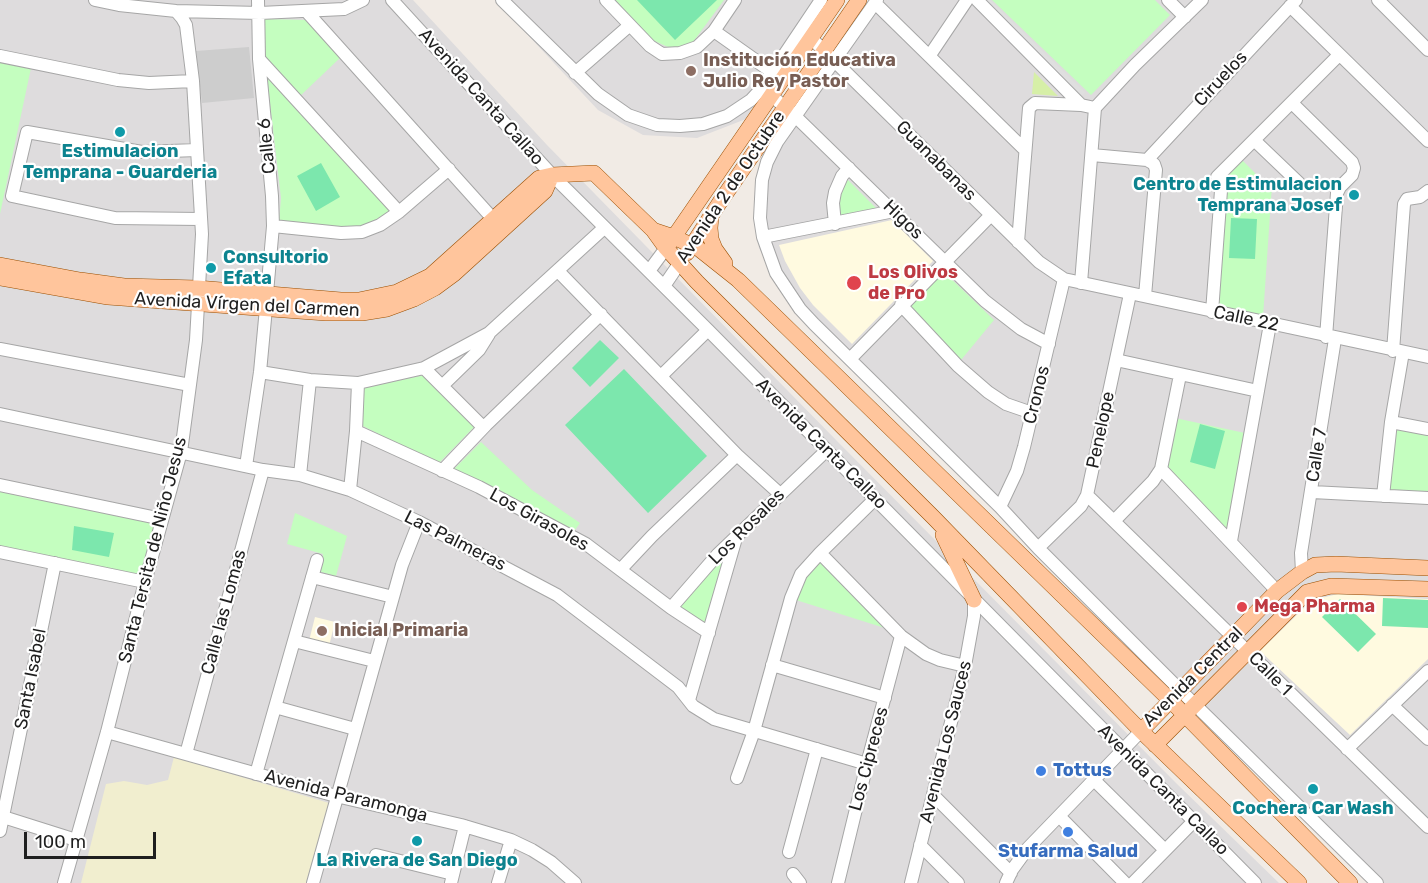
<!DOCTYPE html>
<meta charset="utf-8">
<style>
body{margin:0}
#map{position:relative;width:1428px;height:883px;overflow:hidden;background:#f1ebe5;font-family:Rubik,sans-serif}
canvas{display:block}
.scale{position:absolute;left:24px;top:832px;width:132px;height:27px;box-sizing:border-box;border:3px solid #1f1f1f;border-top:0;padding-left:8px;font-size:18px;line-height:21px;white-space:nowrap;color:#1f1f1f;-webkit-text-stroke:4px #fff;paint-order:stroke}
</style>
<div id="map">
<canvas width="1428" height="883"></canvas>
<div class="scale">100 m</div>
</div>
<script>
const ctx = document.querySelector('canvas').getContext('2d');
ctx.lineJoin = 'round';
function fillPath(path, color) { ctx.fillStyle = color; ctx.fill(path, 'evenodd'); }
const toPath = rows => new Path2D(rows.map(r => 'M' + r).join(''));
function stroke(path, color, width, dash) { ctx.strokeStyle = color; ctx.lineWidth = width; ctx.lineCap = dash ? 'butt' : 'round'; ctx.setLineDash(dash || []); ctx.stroke(path); }
function write(font, color, halo, rows, align = 'center') {
  ctx.font = font + ' Rubik,sans-serif'; ctx.lineWidth = 4.5; ctx.setLineDash([]); ctx.textBaseline = 'middle'; ctx.strokeStyle = halo; ctx.fillStyle = color; for (const [text, x, y, turn = 0] of rows) {
    ctx.save(); ctx.translate(x, y); ctx.rotate((+turn || 0) * Math.PI / 180); ctx.textAlign = isNaN(turn) ? turn : align; if (halo) ctx.strokeText(text, 0, 0); ctx.fillText(text, 0, 0); ctx.restore();
  }
}
fillPath(toPath([
 [0,0,413,0,547,145,836,440,1176,783,1279,883,0,883],
 [495,0,828,0,746,119,697,138,643,135,598,110],
 [870,0,1428,0,1428,883,1370,883,793,311,759,248,754,198,765,157]
]), '#dedcdd');
fillPath(toPath([
 [892,220,933,261,852,344,813,305,800,288,785,261,779,245],
 [1338,594,1428,599,1428,659,1350,735,1260,651,1312,600],
 [315,617,335,622,329,646,309,641]
]), '#fffae0');
fillPath(toPath([
 [249,47,254,98,202,103,196,51]
]), '#cdcdcd');
fillPath(toPath([
 [174,757,329,803,306,883,81,883,106,784,124,781,147,785,168,780]
]), '#f1eecf');
fillPath(toPath([
 [1034,72,1058,96,1032,94]
]), '#d6efa7');
fillPath(toPath([
 [615,0,724,0,693,42,681,48,668,47,650,39],
 [992,0,1155,0,1170,15,1091,95],
 [264,19,308,20,341,57,299,97,264,56],
 [0,62,31,68,0,214],
 [267,77,391,211,379,219,363,226,343,228,279,222,281,198],
 [1242,160,1265,183,1272,185,1263,317,1211,306,1221,176],
 [846,178,878,210,838,218,837,206],
 [943,271,994,320,961,360,908,308],
 [425,375,475,426,438,464,361,425,364,388],
 [1175,418,1245,433,1228,531,1164,467],
 [1395,426,1428,433,1428,495,1388,492],
 [481,442,532,490,580,523,575,530,452,471],
 [0,489,156,522,142,577,0,548],
 [295,513,347,536,336,576,321,572,323,554,287,544],
 [731,545,707,625,677,605],
 [820,560,891,630,796,600,805,577]
]), '#c4febf');
fillPath(toPath([
 [637,0,717,0,675,40],
 [321,163,340,197,316,211,297,176],
 [1231,218,1257,219,1255,259,1229,258],
 [600,340,619,358,590,387,572,368],
 [624,369,707,456,648,513,565,425],
 [1200,424,1225,431,1215,469,1190,462],
 [74,526,114,533,109,557,72,550],
 [1383,598,1428,600,1428,628,1382,626],
 [1340,599,1376,634,1358,652,1322,617]
]), '#7ce7ad');
fillPath(toPath([
 [980,0,990,0,1085,92,1081,96]
]), '#dfdfdf');
const minor = toPath([
 [95,0,119,5,176,11,260,13,344,9,363,0],
 [258,0,259,59,272,196,273,226,267,293],
 [392,0,552,175,708,330,1255,883],
 [502,0,598,94,628,115,657,125,680,126,703,124,727,116,751,100,762,88,821,0],
 [606,0,650,46,662,54,680,53,697,47,714,31,735,0],
 [877,0,777,142,767,162,762,180,760,218,763,237,776,273,800,309,814,324,1000,507,1038,548,1180,690,1377,883],
 [977,0,1081,105],
 [1168,0,1185,17],
 [1378,0,1428,50],
 [875,3,1024,149],
 [1290,6,1428,141],
 [307,12,494,220],
 [714,31,772,72],
 [811,38,1039,262,1064,279,1428,357],
 [930,55,967,0],
 [0,56,118,80,149,83,193,81],
 [259,59,399,212],
 [575,73,630,25],
 [765,90,795,116,985,301,1021,329,1049,344],
 [1292,103,1352,162,1354,168,1352,175,1340,187,1337,193,1326,337],
 [1095,108,1135,65,1202,0],
 [1254,140,1299,183],
 [197,150,142,152,27,132,12,196,115,218,201,219],
 [1092,155,1147,160,1154,164,1156,170,1145,296],
 [1147,160,1296,0],
 [1217,177,1339,55],
 [835,224,833,203,835,192,842,176,849,168],
 [273,226,341,233,362,232,380,225,399,212,449,169],
 [763,237,894,211],
 [1018,242,1029,108,1035,103,1081,105,1095,108],
 [558,271,737,455,780,494],
 [649,271,666,248],
 [1081,283,1095,108],
 [664,286,679,264],
 [901,305,958,366,988,392,1006,404,1032,413],
 [1212,312,1222,177],
 [0,349,190,385],
 [1393,351,1404,204,1407,199,1420,197,1428,191],
 [850,359,991,215],
 [1116,360,1258,391],
 [424,368,483,427],
 [260,372,310,380,358,383,424,368,489,333,604,228],
 [661,376,708,330],
 [442,386,479,350,489,334],
 [0,414,263,470,300,475,350,490,419,522,557,595,678,687,693,706,714,719,867,764],
 [1391,422,1428,429],
 [356,431,479,487,586,544,671,608,709,633],
 [246,466,260,372,266,308],
 [1161,469,1277,591],
 [442,471,486,425,601,314],
 [300,475,310,380],
 [0,485,162,519],
 [350,490,356,431,358,383],
 [1312,492,1428,498],
 [1087,495,1428,827],
 [1383,496,1391,422,1403,352],
 [1000,507,1017,471,1024,447,1064,279],
 [1115,520,1153,481,1161,469,1180,375],
 [1231,541,1270,324],
 [1038,548,1081,506,1087,495,1130,294],
 [0,552,145,582],
 [820,553,901,636,926,654,940,660,965,666],
 [621,569,652,536,737,455],
 [1302,572,1301,553,1335,339],
 [312,577,393,597],
 [671,608,718,554,827,450],
 [294,641,374,661],
 [772,665,885,698],
 [689,700,736,538],
 [1392,705,1428,739],
 [275,707,355,729],
 [107,732,336,796,461,825,511,840,532,850,551,862,575,883],
 [1347,749,1428,671],
 [186,754,263,470],
 [256,774,317,560],
 [737,778,754,731,791,598,801,574,820,553,875,499],
 [1094,780,1165,850],
 [933,795,1011,873],
 [0,816,76,840],
 [1059,816,1125,883],
 [0,831,55,563],
 [920,845,958,883],
 [789,852,817,749],
 [376,855,453,874],
 [793,874,800,883],
 [64,883,107,732,145,582,181,452,196,340,202,234,193,81,186,25,182,18,176,11],
 [313,883,402,565,419,522],
 [451,883,465,826],
 [498,883,511,840],
 [838,883,867,764,901,636],
 [911,883,965,666,974,616,974,600],
 [1006,883,1012,870,1028,848,1141,731],
 [1133,883,1194,821]
]);
const major = toPath([
 [711,217,710,228,711,239,715,249,725,263],
 [653,230,674,237,699,249,738,280,1170,700,1350,883],
 [669,244,837,0],
 [687,253,720,202,859,0],
 [0,265,80,280,124,286,197,288,341,300,359,300,397,292,430,276,539,178,552,175,594,173,653,230,666,248,697,282,933,517,1141,731,1299,883],
 [0,278,108,297,326,313,362,313,387,309,414,299,435,288,454,274,545,191,552,175],
 [943,535,974,600],
 [1141,731,1277,591,1302,572,1315,565,1336,564,1428,568],
 [1155,745,1307,592,1331,586,1428,589]
]);
stroke(minor, '#a6a6a6', 14);
stroke(major, '#9b4f00', 16);
stroke(minor, '#fff', 12);
stroke(major, '#ffc59c', 15);
for (const [x, y, r, color] of [
 [691,71,6,"#8d6e63"],
 [120,132,6,"#0f9aa8"],
 [1354,195,6,"#0f9aa8"],
 [211,268,6,"#0f9aa8"],
 [854,283,8,"#e0444e"],
 [1242,607,6,"#e0444e"],
 [322,631,6,"#8d6e63"],
 [1041,771,6,"#3f7fe0"],
 [1313,789,6,"#0f9aa8"],
 [1068,832,6,"#3f7fe0"],
 [417,841,6,"#0f9aa8"]
]) { const dot = new Path2D(); dot.arc(x, y, r, 0, 2 * Math.PI); ctx.fillStyle = color; ctx.fill(dot); stroke(dot, '#fff', 2); }
write('bold 18px', '#785e54', '#fff', [
 ["Institución Educativa",703,61],
 ["Julio Rey Pastor",703,82],
 ["Inicial Primaria",334,631]
], 'left');
write('18px', '#1f1f1f', '#fff', [
 ["Ciruelos",1221,79,-47],
 ["Avenida Canta Callao",481,97,48],
 ["Calle 6",267,146,-96],
 ["Guanabanas",936,161,45],
 ["Avenida 2 de Octubre",731,187,-56],
 ["Higos",903,220,44],
 ["Avenida Vírgen del Carmen",247,305,3],
 ["Calle 22",1246,319,12],
 ["Cronos",1037,395,-76],
 ["Penelope",1101,430,-78],
 ["Avenida Canta Callao",821,444,45],
 ["Calle 7",1317,455,-81],
 ["Los Girasoles",539,520,29],
 ["Los Rosales",747,527,-45],
 ["Las Palmeras",455,541,27],
 ["Santa Tersita de Niño Jesus",153,550,-76],
 ["Calle las Lomas",224,612,-75],
 ["Calle 1",1270,674,45],
 ["Avenida Central",1193,677,-45],
 ["Santa Isabel",31,679,-79],
 ["Avenida Los Sauces",946,742,-76],
 ["Los Cipreces",869,759,-75],
 ["Avenida Canta Callao",1163,790,45],
 ["Avenida Paramonga",346,796,14]
]);
write('bold 18px', '#0d838f', '#fff', [
 ["Estimulacion",120,152],
 ["Temprana - Guarderia",120,173],
 ["Centro de Estimulacion",1342,185,"right"],
 ["Temprana Josef",1342,206,"right"],
 ["Consultorio",223,258,"left"],
 ["Efata",223,279,"left"],
 ["Cochera Car Wash",1313,809],
 ["La Rivera de San Diego",417,861]
]);
write('bold 18px', '#be3a42', '#fff', [
 ["Los Olivos",868,273],
 ["de Pro",868,294],
 ["Mega Pharma",1254,607]
], 'left');
write('bold 18px', '#366cbe', '#fff', [
 ["Tottus",1053,771],
 ["Stufarma Salud",1068,852,"center"]
], 'left');
</script>
